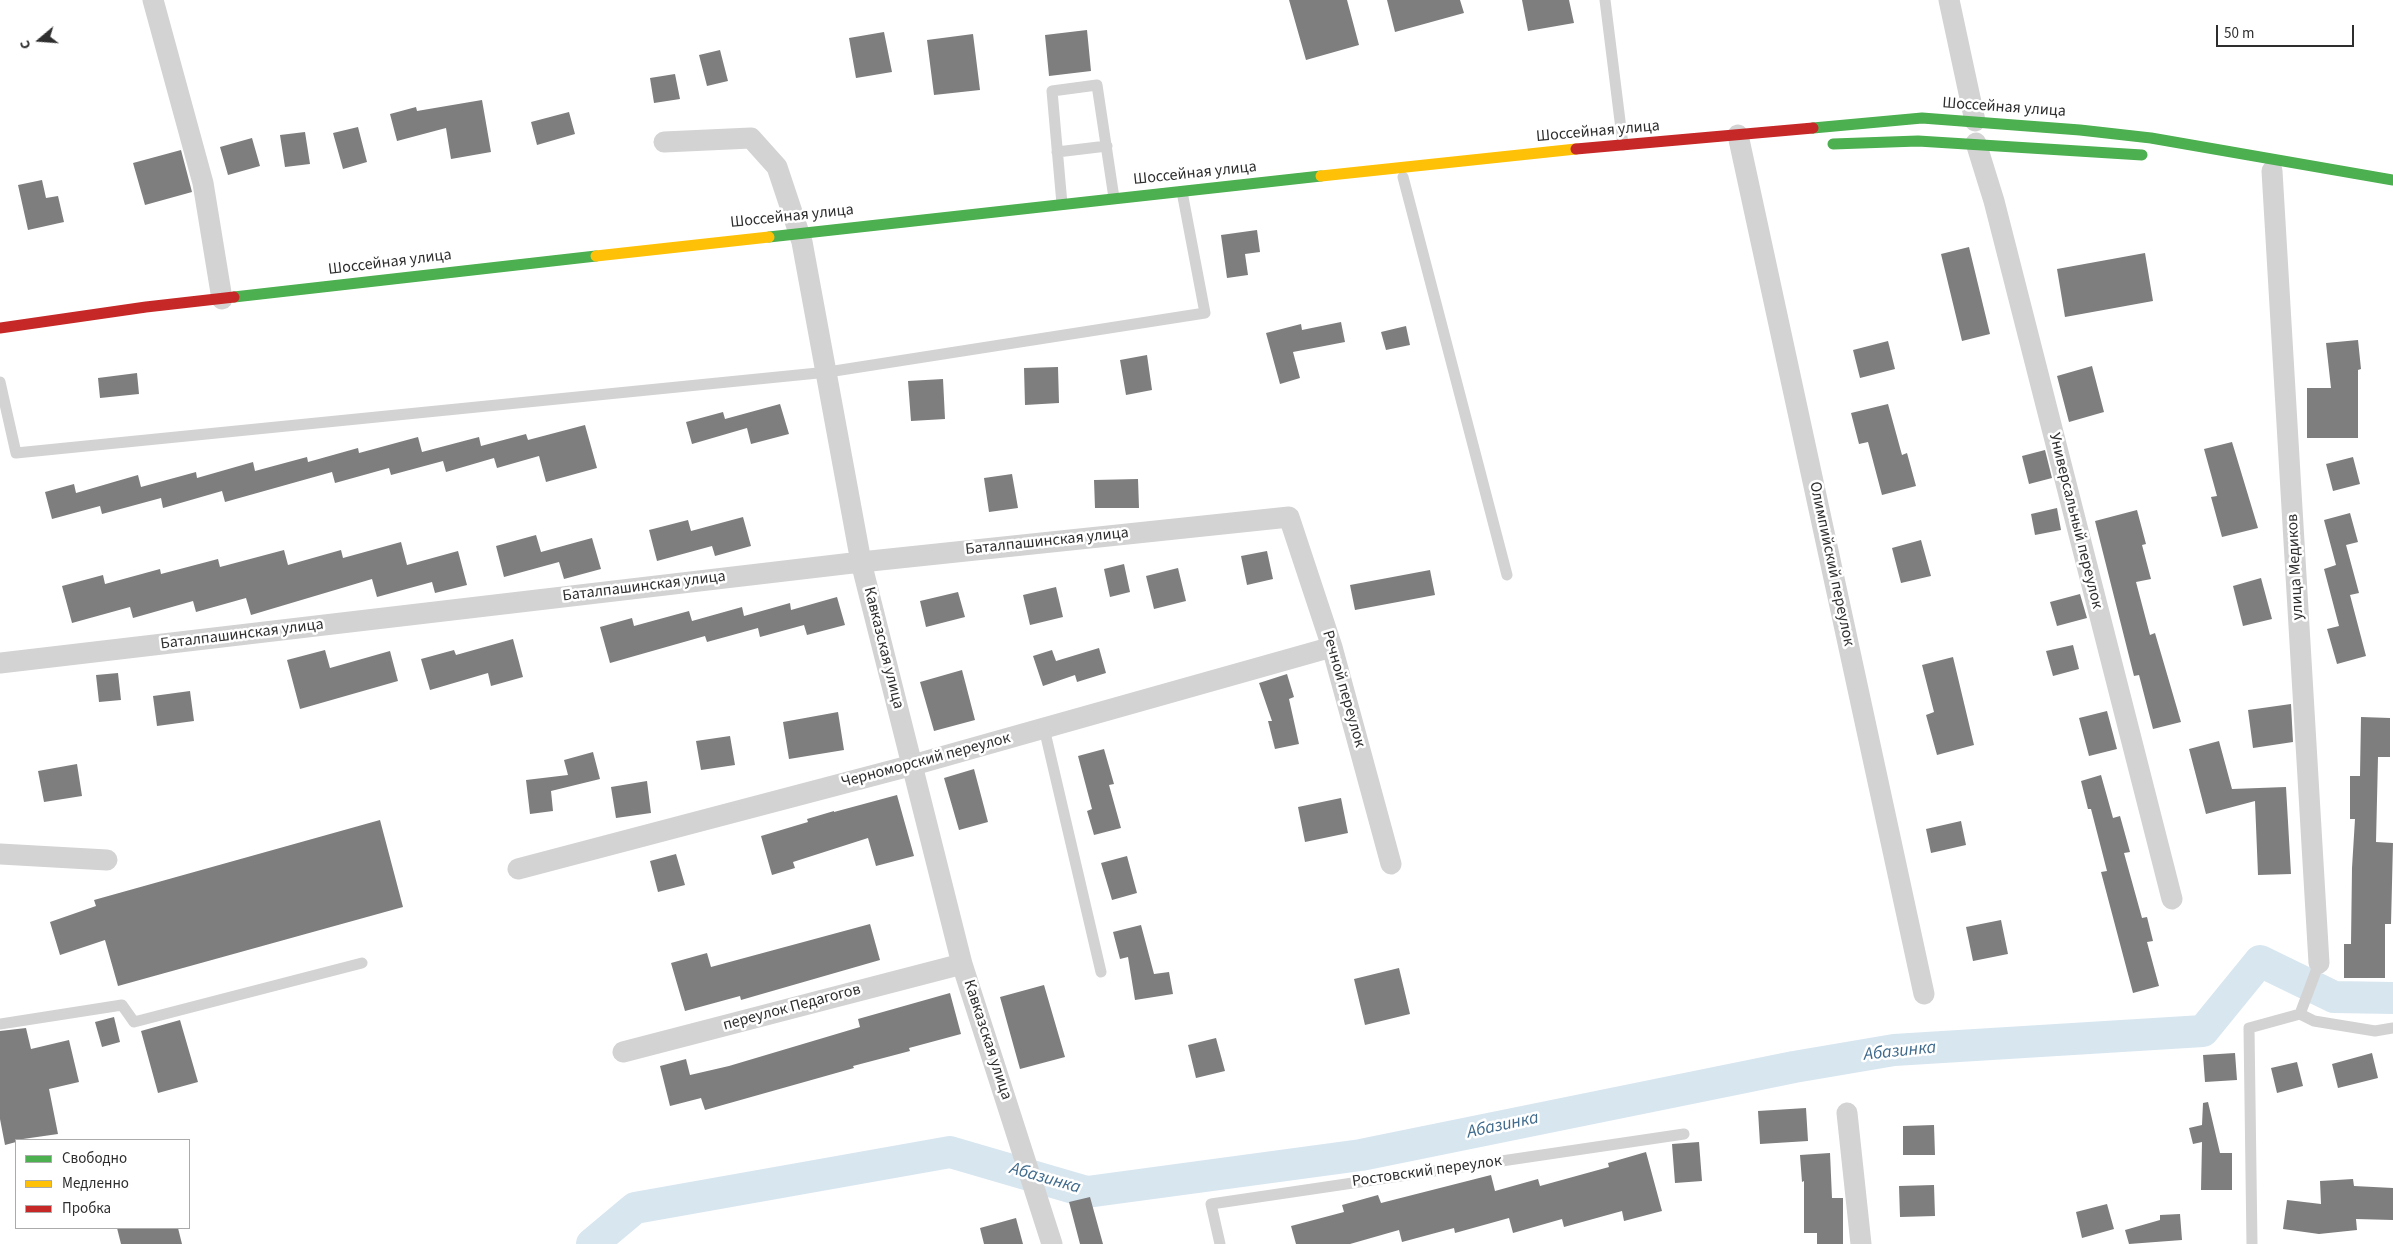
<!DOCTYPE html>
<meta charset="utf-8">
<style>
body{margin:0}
#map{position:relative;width:2393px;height:1244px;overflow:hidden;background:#fff;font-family:"Source Sans 3",sans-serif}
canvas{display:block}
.legend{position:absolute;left:15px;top:1139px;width:175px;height:90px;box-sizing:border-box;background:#fff;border:1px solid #ababab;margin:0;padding:6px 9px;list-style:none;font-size:15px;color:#2e2e2e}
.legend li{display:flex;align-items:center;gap:10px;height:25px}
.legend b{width:25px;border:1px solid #ababab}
.north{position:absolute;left:15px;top:15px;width:50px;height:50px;-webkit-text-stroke:4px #fff;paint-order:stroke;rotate:252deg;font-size:14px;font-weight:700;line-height:20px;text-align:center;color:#2e2e2e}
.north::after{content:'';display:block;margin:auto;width:18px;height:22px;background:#2e2e2e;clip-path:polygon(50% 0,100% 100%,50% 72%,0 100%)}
.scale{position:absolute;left:2216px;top:25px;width:138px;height:22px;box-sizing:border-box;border:2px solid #2e2e2e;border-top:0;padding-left:6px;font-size:15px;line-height:18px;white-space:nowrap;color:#2e2e2e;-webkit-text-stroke:4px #fff;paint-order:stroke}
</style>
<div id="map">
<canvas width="2393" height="1244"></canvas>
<ul class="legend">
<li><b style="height:6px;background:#4caf50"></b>Свободно</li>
<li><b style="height:6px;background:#ffc107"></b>Медленно</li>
<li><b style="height:6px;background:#c62828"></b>Пробка</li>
</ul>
<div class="north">С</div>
<div class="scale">50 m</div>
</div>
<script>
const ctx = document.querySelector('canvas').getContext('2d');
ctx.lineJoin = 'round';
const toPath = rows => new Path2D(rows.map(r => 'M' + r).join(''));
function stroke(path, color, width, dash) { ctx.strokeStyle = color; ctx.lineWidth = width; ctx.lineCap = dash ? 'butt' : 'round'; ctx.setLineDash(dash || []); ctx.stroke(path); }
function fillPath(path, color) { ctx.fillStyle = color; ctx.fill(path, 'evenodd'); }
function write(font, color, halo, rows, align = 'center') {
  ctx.font = font + ' "Source Sans 3",sans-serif'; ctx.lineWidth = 5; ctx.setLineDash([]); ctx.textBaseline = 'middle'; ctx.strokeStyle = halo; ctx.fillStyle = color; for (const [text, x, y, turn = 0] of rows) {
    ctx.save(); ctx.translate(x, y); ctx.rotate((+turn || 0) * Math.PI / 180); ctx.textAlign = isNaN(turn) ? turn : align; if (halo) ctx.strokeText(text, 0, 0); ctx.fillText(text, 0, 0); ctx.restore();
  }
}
stroke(toPath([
 [592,1244,635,1208,950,1152,1087,1192,1361,1155,1794,1067,1894,1050,2203,1031,2260,961,2334,997,2393,998]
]), '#d8e6f0', 32);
fillPath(toPath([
 [1289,0,1347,0,1359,45,1306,60],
 [1387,0,1460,0,1464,13,1395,32],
 [1522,0,1569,0,1574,23,1528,31],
 [1087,30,1091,71,1049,76,1045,35],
 [884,32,892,72,856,78,849,38],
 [973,34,980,90,934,95,927,40],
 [720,50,728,81,707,86,699,55],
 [675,74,680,99,654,103,650,78],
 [482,100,491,152,451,159,446,128,397,141,390,114,416,107,417,111],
 [569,112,575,134,537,145,531,122],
 [358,127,367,162,343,169,333,133],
 [305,132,310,164,285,167,280,135],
 [252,138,260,166,228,175,220,147],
 [181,150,192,192,145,205,133,163],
 [42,180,46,198,58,196,64,222,28,230,18,185],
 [1257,230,1260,252,1245,254,1248,275,1227,278,1221,235],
 [1969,247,1990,334,1962,341,1941,254],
 [2145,253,2153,301,2065,317,2057,269],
 [1341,322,1345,342,1293,352,1300,378,1280,384,1266,333,1301,324,1302,330],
 [1406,326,1410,345,1386,350,1381,332],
 [2358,340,2361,369,2358,370,2358,438,2307,438,2307,388,2331,388,2326,343],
 [1888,341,1895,369,1860,378,1853,350],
 [1147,355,1152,390,1126,395,1120,360],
 [2092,366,2104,412,2069,422,2057,376],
 [1058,367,1059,403,1025,405,1024,368],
 [137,373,139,394,100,398,98,378],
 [943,379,945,419,911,421,908,381],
 [780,404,789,434,751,444,747,428,692,444,686,422,723,412,725,419],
 [1888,404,1902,455,1907,453,1916,486,1882,495,1868,442,1859,444,1851,413],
 [585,425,597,468,546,482,539,456,497,468,494,458,446,472,443,461,391,475,389,468,335,483,332,472,225,502,222,491,163,508,161,498,102,514,100,506,52,519,45,492,74,484,76,493,138,475,141,487,196,472,197,478,253,462,255,471,307,457,308,462,358,448,359,453,418,437,422,452,479,437,481,446,526,434,528,440],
 [2232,442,2258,528,2222,537,2211,497,2217,496,2204,449],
 [2045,450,2052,478,2029,484,2022,456],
 [2353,457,2360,484,2333,491,2326,464],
 [1012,474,1018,508,989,512,984,478],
 [1138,479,1139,508,1095,508,1094,480],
 [2057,508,2061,530,2035,535,2031,514],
 [2137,510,2146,544,2142,545,2151,579,2136,582,2150,635,2155,633,2181,722,2153,729,2139,675,2134,676,2095,521],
 [2350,513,2358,542,2346,545,2359,593,2350,595,2366,656,2337,664,2327,629,2339,626,2324,569,2336,565,2324,520],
 [743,517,751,546,715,556,712,546,657,561,649,530,688,520,691,531],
 [536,535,541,552,592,538,601,569,564,579,559,562,504,577,496,546],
 [1921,540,1931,576,1901,583,1892,548],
 [401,542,407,565,458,551,467,585,435,593,432,582,377,597,372,579,251,615,246,598,196,612,193,601,133,618,130,607,72,623,62,586,103,575,105,584,160,569,161,574,218,559,220,567,284,550,288,565,341,550,343,558],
 [1267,551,1273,579,1247,585,1241,556],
 [1124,564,1130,592,1110,597,1104,569],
 [1178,568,1186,601,1154,609,1146,576],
 [1430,570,1435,595,1355,610,1350,585],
 [2261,578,2272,619,2243,626,2233,586],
 [1056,587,1063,617,1030,625,1023,595],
 [958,592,965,617,926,627,920,601],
 [2080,594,2087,618,2057,626,2050,602],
 [837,597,845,625,807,635,804,625,760,637,758,628,707,642,705,636,610,663,600,627,632,618,634,626,689,611,692,621,742,607,744,616,790,603,791,610],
 [513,639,523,677,491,686,488,673,430,690,421,659,454,650,456,655],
 [2073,645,2079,669,2053,676,2046,651],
 [1099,648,1106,673,1077,682,1075,675,1043,686,1033,656,1052,650,1056,661],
 [325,650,330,668,390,651,398,681,300,709,287,660],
 [1953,657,1974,745,1937,755,1926,715,1934,712,1922,665],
 [962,670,975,720,934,731,920,682],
 [118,673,121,700,99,702,96,675],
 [1287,674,1294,697,1289,699,1299,744,1275,749,1268,721,1272,721,1259,683],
 [190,691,194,721,157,726,153,696],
 [2291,704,2293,742,2253,748,2248,710],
 [2107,711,2117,749,2089,756,2079,718],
 [838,712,844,750,789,759,783,722],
 [2361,717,2390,718,2390,757,2378,757,2376,842,2393,843,2391,924,2385,924,2385,978,2344,978,2344,944,2351,944,2352,868,2355,819,2350,819,2350,776,2360,776],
 [730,736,735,765,701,770,696,741],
 [2219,741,2232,789,2286,787,2291,874,2258,875,2255,801,2206,814,2189,749],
 [1104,749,1114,784,1109,785,1121,828,1094,835,1087,811,1092,809,1078,756],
 [593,752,600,779,551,791,553,811,530,814,526,780,568,775,564,760],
 [77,764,82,796,44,802,38,771],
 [974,769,988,822,959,830,944,778],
 [2101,775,2113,818,2120,816,2130,852,2124,853,2142,918,2147,917,2153,941,2147,942,2159,986,2133,993,2101,872,2107,871,2091,809,2088,809,2081,781],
 [647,781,651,813,616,818,611,787],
 [897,795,914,856,876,866,868,838,793,862,795,868,772,875,761,836,808,822,807,819,834,811,834,812],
 [1341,798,1348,833,1305,842,1298,807],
 [380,820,403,907,118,986,105,940,60,955,50,922,96,906,94,900],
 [1961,821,1966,845,1931,853,1926,829],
 [676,854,685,885,658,892,650,861],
 [1127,856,1137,893,1112,900,1101,863],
 [2001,920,2008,954,1973,961,1966,927],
 [870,924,880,960,741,1000,740,996,685,1011,671,963,707,953,711,967],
 [1141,925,1154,974,1169,972,1173,994,1135,1000,1128,957,1120,959,1113,932],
 [1399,968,1410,1014,1365,1025,1354,979],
 [1044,985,1065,1057,1020,1069,1000,997],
 [950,993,961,1034,909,1048,910,1051,853,1066,854,1068,705,1110,701,1098,670,1106,660,1066,686,1059,690,1075,729,1066,860,1027,858,1019],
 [114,1017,120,1042,102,1047,95,1022],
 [180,1020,198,1082,158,1093,141,1031],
 [26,1028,31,1049,69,1040,79,1082,49,1089,58,1134,16,1140,16,1142,5,1145,0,1119,0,1031],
 [1216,1038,1225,1071,1196,1078,1188,1045],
 [2235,1053,2237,1080,2205,1082,2203,1055],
 [2372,1053,2378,1078,2338,1088,2332,1064],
 [2297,1062,2303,1086,2277,1093,2271,1068],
 [2208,1102,2220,1153,2232,1153,2232,1190,2201,1190,2202,1142,2193,1144,2189,1128,2202,1125,2203,1103],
 [1806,1108,1808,1141,1760,1144,1758,1111],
 [1934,1125,1935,1155,1903,1155,1903,1126],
 [1699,1142,1702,1181,1675,1183,1672,1144],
 [1646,1152,1662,1211,1624,1221,1622,1211,1564,1227,1562,1219,1513,1233,1509,1218,1455,1233,1454,1228,1402,1242,1399,1230,1350,1244,1296,1244,1291,1226,1344,1212,1342,1205,1378,1195,1381,1203,1491,1175,1495,1191,1538,1179,1540,1186,1609,1167,1608,1163],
 [1830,1153,1832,1198,1843,1198,1843,1244,1817,1244,1817,1233,1804,1233,1804,1181,1802,1182,1800,1155],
 [2353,1179,2354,1186,2393,1188,2393,1220,2356,1219,2357,1230,2319,1234,2283,1229,2287,1200,2321,1204,2320,1181],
 [1934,1185,1935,1216,1900,1217,1899,1186],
 [1090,1197,1103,1244,1080,1244,1069,1202],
 [2107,1204,2114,1229,2082,1238,2076,1212],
 [2180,1214,2182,1240,2129,1244,2125,1230,2160,1220,2160,1215],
 [1016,1218,1023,1244,984,1244,980,1228],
 [117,1228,178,1228,182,1244,121,1244]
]), '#7e7e7e');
stroke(toPath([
 [1605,0,1623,145],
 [1057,152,1107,146],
 [1403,177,1507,575],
 [1062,204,1052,91,1097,85,1114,198],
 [0,382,16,453,828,372,1205,313,1183,197],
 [1044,728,1101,972],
 [2300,1014,2319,963],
 [0,1024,122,1005,134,1022,362,963],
 [1220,1244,1211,1204,1684,1134],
 [2252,1244,2249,1028,2300,1014,2314,1021,2375,1031,2393,1028]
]), '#d3d3d3', 11);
stroke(toPath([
 [153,0,203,183,222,299],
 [1949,0,1975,121],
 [1738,135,1924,994],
 [664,142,751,138,777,167,802,242,861,562,962,964,1052,1244],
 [1976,143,1994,201,2172,899],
 [2272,171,2319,963],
 [0,663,861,562,1289,517,1332,647,1391,864],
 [0,854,107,860],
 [518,869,913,765,1332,647],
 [623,1052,962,964],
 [1847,1113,1861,1244]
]), '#d3d3d3', 21);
stroke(toPath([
 [1813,128,1922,118,2080,130,2151,138,2393,180],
 [1833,144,1918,141,2142,155],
 [769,237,1321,176],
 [234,297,596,256]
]), '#4caf50', 11);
stroke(toPath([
 [1321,176,1576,149],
 [596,256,769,237]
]), '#ffc107', 11);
stroke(toPath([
 [1576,149,1813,128],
 [0,328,146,307,234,297]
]), '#c62828', 11);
write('16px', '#2e2e2e', '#fff', [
 ["Шоссейная улица",2004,108,4],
 ["Шоссейная улица",1598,132,-5],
 ["Шоссейная улица",1195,174,-6],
 ["Шоссейная улица",792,217,-6],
 ["Шоссейная улица",390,263,-7],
 ["Универсальный переулок",2075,521,76],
 ["Баталпашинская улица",1047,542,-6],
 ["Олимпийский переулок",1831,564,78],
 ["улица Медиков",2296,567,-93],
 ["Баталпашинская улица",644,587,-7],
 ["Баталпашинская улица",242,635,-7],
 ["Кавказская улица",883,648,76],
 ["Речной переулок",1343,689,74],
 ["Черноморский переулок",926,761,-15],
 ["переулок Педагогов",792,1008,-15],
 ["Кавказская улица",987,1040,72],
 ["Ростовский переулок",1427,1172,-8]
]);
write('italic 18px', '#3f6a8c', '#fff', [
 ["Абазинка",1900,1052,-6],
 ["Абазинка",1503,1126,-12],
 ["Абазинка",1045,1179,16]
]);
</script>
